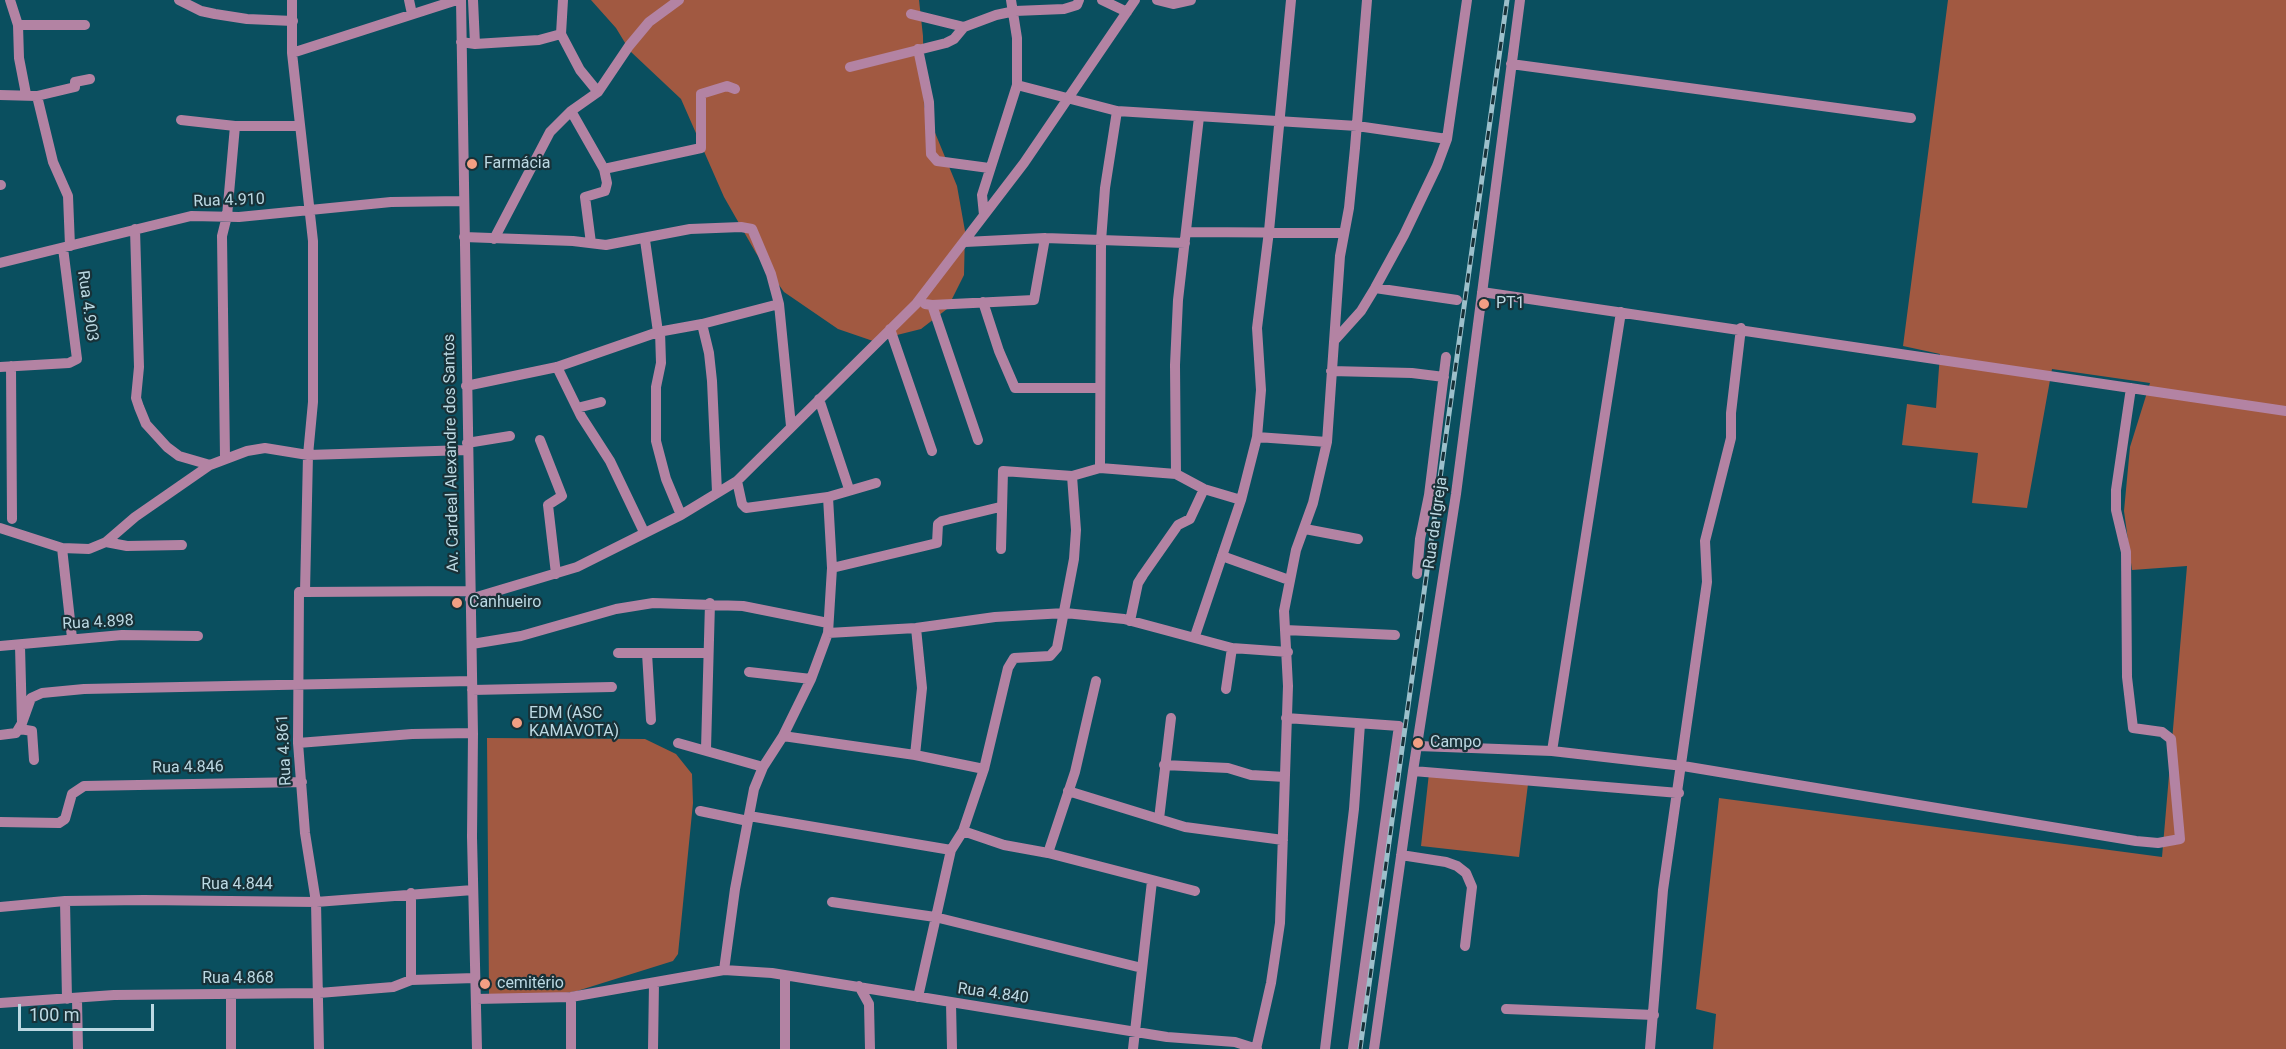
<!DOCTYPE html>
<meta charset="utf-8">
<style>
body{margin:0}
#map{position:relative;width:2286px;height:1049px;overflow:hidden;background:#0a4f5f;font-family:Roboto,sans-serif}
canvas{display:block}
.scale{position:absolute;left:18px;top:1004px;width:136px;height:27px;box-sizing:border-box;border:3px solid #bcd9e3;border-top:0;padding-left:8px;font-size:18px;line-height:21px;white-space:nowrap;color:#bcd9e3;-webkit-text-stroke:4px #183138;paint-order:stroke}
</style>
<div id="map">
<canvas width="2286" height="1049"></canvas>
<div class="scale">100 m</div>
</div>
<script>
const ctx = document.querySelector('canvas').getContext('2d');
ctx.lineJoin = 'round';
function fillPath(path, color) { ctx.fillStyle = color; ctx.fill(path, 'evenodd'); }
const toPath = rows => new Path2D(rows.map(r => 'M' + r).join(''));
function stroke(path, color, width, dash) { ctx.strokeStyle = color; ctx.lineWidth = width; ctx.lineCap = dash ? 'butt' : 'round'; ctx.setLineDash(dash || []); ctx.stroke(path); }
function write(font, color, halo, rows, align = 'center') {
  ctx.font = font + ' Roboto,sans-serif'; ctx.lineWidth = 4.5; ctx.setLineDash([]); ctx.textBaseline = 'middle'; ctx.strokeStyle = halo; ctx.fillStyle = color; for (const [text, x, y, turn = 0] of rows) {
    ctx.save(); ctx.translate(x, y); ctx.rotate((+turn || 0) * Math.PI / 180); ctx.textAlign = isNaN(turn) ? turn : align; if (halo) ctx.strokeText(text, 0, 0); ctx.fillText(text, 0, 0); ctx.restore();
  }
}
fillPath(toPath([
 [591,0,919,0,923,36,924,106,957,186,965,231,964,275,947,309,921,329,873,341,838,329,784,292,756,253,724,197,681,99,630,51,616,28],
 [1948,0,2286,0,2286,1049,1713,1049,1716,1014,1696,1009,1719,798,2162,857,2187,566,2132,570,2124,511,2130,447,2150,383,2052,369,2027,508,1972,503,1978,453,1902,445,1907,404,1936,408,1940,354,1903,346],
 [487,738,645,739,676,754,692,774,693,803,678,954,673,961,577,991,560,994,489,995],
 [1429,773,1528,784,1519,857,1421,846]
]), '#a15941');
stroke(toPath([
 [10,0,18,25,19,58,26,94],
 [179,0,201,11,215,14,247,19,293,21],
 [292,0,292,53,313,241,313,402,308,455,305,592,299,592,298,743,305,833,316,902,319,1049],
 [409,0,412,14],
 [461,0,473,733,472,837,477,1049],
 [473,0,475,44],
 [1102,0,1127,12],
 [1157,0,1173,4,1191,0],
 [911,14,964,27],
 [18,25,85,25],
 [561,34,563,0],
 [461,42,475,44,539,40,561,34,580,70,598,92],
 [918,49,929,102,931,154,937,161,989,168],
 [292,53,457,0],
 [1511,64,1911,118],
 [850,67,946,43,954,39,964,27,996,15,1015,11,1064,9,1077,5,1079,0],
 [1017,85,1117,111,1357,126,1447,139],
 [0,95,37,96,53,162,68,196,70,246],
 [37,96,75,87,75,82,90,79],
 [571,111,604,169,607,183,605,191,585,197,591,243],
 [181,120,235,126,300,126],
 [604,169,701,148,701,94,727,86,735,89],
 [0,185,1,185],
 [984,215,982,195,1017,85,1017,38,1011,0],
 [135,229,139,367,136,398,139,407,146,424,167,447,179,456,210,465],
 [1187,232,1344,233],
 [464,237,573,241,606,245,690,229,741,227,752,229,771,274,779,304,791,426],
 [494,239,550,132,571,111,598,92,629,46,649,22,679,0],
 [645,240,658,332],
 [965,242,1045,238,1185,243],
 [0,263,191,216,239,217,391,202,464,201],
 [1375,288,1457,300],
 [1482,292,2286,411],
 [983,302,999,351,1015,388,1100,388],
 [925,304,932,305,978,440],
 [932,305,1034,300,1045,238],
 [702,324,709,353,712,381,717,492],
 [890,329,932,451],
 [660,331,661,363,656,387,656,441,666,479,681,515],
 [1334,341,1361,311,1375,288,1404,235,1437,166,1447,139,1467,0],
 [11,366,12,519],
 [0,367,69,363,77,359,63,248],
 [557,367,581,416,610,461,644,532],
 [1331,371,1412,373,1444,377],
 [466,386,557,367,658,332,702,324,779,304],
 [819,399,849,489],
 [577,408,601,402],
 [1257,437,1327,442],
 [540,440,562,496,548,505,556,574],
 [467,443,510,436],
 [225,458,222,236,227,216,235,126],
 [1100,468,1176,474,1204,489,1241,500],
 [1176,474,1175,365,1178,300,1199,117],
 [737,481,742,504,746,508,828,497,876,483],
 [0,528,62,548,89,549,106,542,135,517,210,465,247,451,265,448,308,455,467,450],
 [1305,529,1358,539],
 [106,542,127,546,182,545],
 [62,548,72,638],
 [1001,549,1003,471,1072,476],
 [1222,556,1289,580],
 [832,568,937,543,938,524,942,521,1000,507],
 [1417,574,1420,539,1429,495,1446,357],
 [305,592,470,591],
 [470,599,577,567,681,515,737,481,916,304,1024,163,1135,0],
 [1130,621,1138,583,1143,575,1178,525,1190,519,1204,489],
 [1285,630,1395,635],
 [828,633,916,628,995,617,1065,613,1124,619,1232,648,1288,652],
 [1195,636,1241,500,1257,437,1261,390,1257,328,1269,231,1291,0],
 [472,644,521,636,616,609,653,603,743,606,828,623],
 [0,646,122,635,198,636],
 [618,653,708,653],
 [647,653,651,720],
 [749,672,811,679],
 [1226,689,1232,648],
 [472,690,612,687],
 [1286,718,1399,726,1353,1049],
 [22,723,31,698,42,693,84,689,472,681],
 [20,729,32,731,34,760],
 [0,735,16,733,22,723,20,646],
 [783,736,915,755,984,769],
 [298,743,412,734,473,733],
 [678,743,763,767],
 [1418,746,1552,751,1683,766,2136,841,2158,843,2180,839,2171,739,2162,732,2133,728,2127,677,2126,552,2116,510,2116,490,2131,388],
 [706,749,710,603],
 [1552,751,1621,312],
 [915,755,922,688,916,628],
 [1164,765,1228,768,1251,775,1285,777],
 [1413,771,1679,793],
 [1068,791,1185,827,1283,840],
 [700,811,748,821],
 [749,816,951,850],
 [1159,819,1171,718],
 [0,822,59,823,65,819,72,794,84,786,302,782],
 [963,831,1004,845,1048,853,1195,891],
 [1048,853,1075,772,1096,681],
 [1401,855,1446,862,1457,866,1466,873,1472,887,1465,946],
 [65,901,67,999],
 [832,902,935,917,1142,968],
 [0,907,65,901,144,900,316,902,473,890],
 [724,970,735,889,754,789,763,767,783,736,811,679,828,633,832,568,828,497],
 [411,980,411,893],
 [859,986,869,1004,870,1049],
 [571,997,571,1049],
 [918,997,951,850,963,831,984,769,1008,668,1014,658,1050,656,1057,648,1074,559,1076,530,1072,476,1100,468,1101,241,1105,188,1117,111],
 [77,999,78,1049],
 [476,999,571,997,724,970,772,973,1167,1037,1235,1042,1257,1049],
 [0,1003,114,995,319,993,393,987,411,980,475,978],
 [951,1003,952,1049],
 [1506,1009,1654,1015],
 [231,1049,231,995],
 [653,1049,654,983],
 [785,1049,785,976],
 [1133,1049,1152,881],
 [1256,1049,1271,983,1280,923,1288,686,1284,611,1296,550,1313,503,1327,442,1340,256,1349,208,1355,148,1367,0],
 [1325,1049,1354,809,1360,724],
 [1374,1049,1413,771,1456,494,1520,0],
 [1650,1049,1663,890,1707,582,1705,541,1731,438,1731,413,1741,328]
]), '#b383a3', 10);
const rail = toPath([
 [1360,1049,1507,0]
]);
stroke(rail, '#9cc0cb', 5);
stroke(rail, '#183138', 3, [9]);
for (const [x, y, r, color] of [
 [472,164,6,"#f39f83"],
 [1484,304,6,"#f39f83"],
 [457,603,6,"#f39f83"],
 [517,723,6,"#f39f83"],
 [1418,743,6,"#f39f83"],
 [485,984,6,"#f39f83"]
]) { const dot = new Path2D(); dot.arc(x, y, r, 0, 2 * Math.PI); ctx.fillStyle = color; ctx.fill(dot); stroke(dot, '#183138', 2); }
write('16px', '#bcd9e3', '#183138', [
 ["Farmácia",484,164],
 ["PT1",1496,304],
 ["Canhueiro",469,603],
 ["EDM (ASC",529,714],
 ["KAMAVOTA)",529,732],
 ["Campo",1430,743],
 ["cemitério",497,984]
], 'left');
write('16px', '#bcd9e3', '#183138', [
 ["Rua 4.910",229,201,-2],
 ["Rua 4.903",87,306,82],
 ["Av. Cardeal Alexandre dos Santos",452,453,-91],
 ["Rua da Igreja",1436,523,-82],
 ["Rua 4.898",98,623,-3],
 ["Rua 4.861",285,750,-93],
 ["Rua 4.846",188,768,-1],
 ["Rua 4.844",237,885],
 ["Rua 4.868",238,979],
 ["Rua 4.840",993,994,8]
]);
</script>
